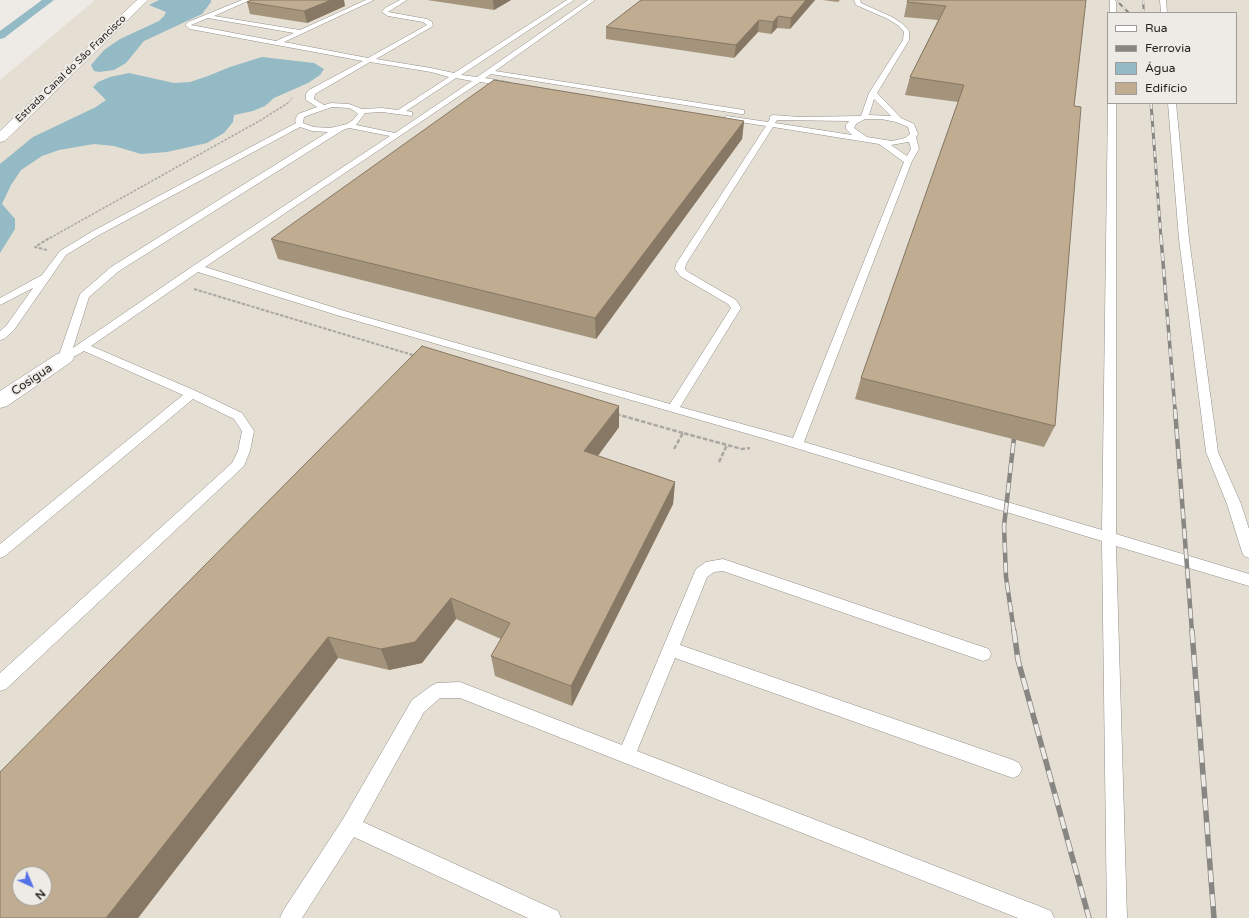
<!DOCTYPE html>
<meta charset="utf-8">
<style>
body{margin:0}
#map{position:relative;width:1249px;height:918px;overflow:hidden;background:#eeeae6;font-family:"Varela Round",sans-serif}
canvas{display:block}
.legend{position:absolute;left:1107px;top:12px;width:130px;height:92px;box-sizing:border-box;background:#eeeae6;border:1px solid #9e9b98;margin:0;padding:5px 7px;list-style:none;font-size:12px;color:#252422}
.legend li{display:flex;align-items:center;gap:8px;height:20px}
.legend b{width:20px;border:1px solid #9e9b98}
.north{position:absolute;left:12px;top:866px;width:40px;height:40px;box-sizing:border-box;background:#eeeae6;border:1px solid #9e9b98;border-radius:50%;rotate:136deg;font-size:11px;font-weight:700;line-height:16px;text-align:center;color:#252422}
.north::after{content:'';display:block;margin:auto;width:14px;height:18px;background:#5471e7;clip-path:polygon(50% 0,100% 100%,50% 72%,0 100%)}
</style>
<div id="map">
<canvas width="1249" height="918"></canvas>
<ul class="legend">
<li><b style="height:5px;background:#fff"></b>Rua</li>
<li><b style="height:5px;background:#888683"></b>Ferrovia</li>
<li><b style="height:11px;background:#93bac5"></b>Água</li>
<li><b style="height:11px;background:#c0ac90"></b>Edifício</li>
</ul>
<div class="north">N</div>
</div>
<script>
const ctx = document.querySelector('canvas').getContext('2d');
ctx.lineJoin = 'round';
function fillPath(path, color) { ctx.fillStyle = color; ctx.fill(path, 'evenodd'); }
const toPath = rows => new Path2D(rows.map(r => 'M' + r).join(''));
function stroke(path, color, width, dash) { ctx.strokeStyle = color; ctx.lineWidth = width; ctx.lineCap = dash ? 'butt' : 'round'; ctx.setLineDash(dash || []); ctx.stroke(path); }
function write(font, color, halo, rows, align = 'center') {
  ctx.font = font + ' "Varela Round",sans-serif'; ctx.lineWidth = 4; ctx.setLineDash([]); ctx.textBaseline = 'middle'; ctx.strokeStyle = halo; ctx.fillStyle = color; for (const [text, x, y, turn = 0] of rows) {
    ctx.save(); ctx.translate(x, y); ctx.rotate((+turn || 0) * Math.PI / 180); ctx.textAlign = isNaN(turn) ? turn : align; if (halo) ctx.strokeText(text, 0, 0); ctx.fillText(text, 0, 0); ctx.restore();
  }
}
fillPath(toPath([
 [95,0,1249,0,1249,918,0,918,0,80],
 [1108,13,1236,13,1236,103,1108,103],
 [20,874,44,874,44,898,20,898]
]), '#e5ded3');
fillPath(toPath([
 [159,0,211,0,211,2,202,14,144,41,126,63,114,70,99,72,94,71,91,65,104,50,120,39,159,21,164,16,166,12,149,5],
 [262,57,314,63,324,69,320,75,308,83,274,98,265,106,253,111,234,115,233,122,224,133,207,143,167,152,141,154,114,146,94,144,59,150,42,156,21,170,11,185,2,204,15,219,15,229,0,253,0,164,33,137,96,107,106,100,93,87,98,82,110,77,129,73,174,83,190,82,208,76,230,67]
]), '#93bac5');
fillPath(toPath([
 [42,0,54,0,4,38,0,39,0,31,42,0]
]), '#93bac5');
const service = toPath([
 [242,0,250,0,214,16,300,30,366,0,374,0,284,42,368,58,427,25,423,22,388,16,382,12,385,8,400,0,407,0,388,12,427,19,432,22,433,26,376,59,431,68,454,73,567,0,574,0,461,75,477,77,588,0,595,0,495,71,744,110,744,114,741,114,491,74,485,78,508,82,512,84,508,86,480,82,205,267,348,312,670,404,731,308,728,304,680,276,675,269,676,264,766,126,727,120,723,118,727,116,768,122,770,119,769,117,773,115,800,117,861,116,869,93,903,40,904,32,899,26,888,19,856,5,854,0,860,0,861,3,892,17,903,24,909,31,909,40,877,93,901,118,914,124,918,134,916,137,919,149,912,161,804,442,1102,530,1108,103,1116,103,1116,534,1249,574,1249,586,1116,546,1127,918,1107,918,1102,541,766,439,340,316,198,272,91,346,196,391,242,413,254,431,250,451,244,466,6,689,0,691,0,673,232,463,238,451,242,431,234,419,193,399,5,556,0,558,0,544,183,395,84,351,68,360,60,360,58,358,80,294,111,267,328,132,312,131,300,127,99,235,66,255,14,330,4,339,0,340,0,331,6,326,33,288,0,305,0,298,42,275,60,251,93,231,296,123,295,120,298,114,317,107,306,100,306,94,309,90,363,61,190,29,185,25,188,22,242,0],
 [208,18,294,33,276,41,191,25,208,18],
 [370,62,431,72,449,77,398,110,382,108,362,109,349,104,331,103,324,105,314,99,315,94,370,62],
 [456,78,472,81,395,133,356,125,365,113,382,112,412,116,412,112,406,111,456,78],
 [874,99,891,116,869,115,874,99],
 [332,107,349,108,353,110,358,114,353,120,347,124,330,128,313,127,303,123,304,117,309,115,332,107],
 [865,119,881,119,896,122,908,127,910,134,905,138,892,141,867,137,854,128,856,124,865,119],
 [777,120,849,121,846,125,846,129,852,135,775,123,777,120],
 [773,127,879,144,904,162,793,438,680,407,741,308,736,300,688,272,685,269,686,264,773,127],
 [349,128,390,136,193,266,73,348,89,297,119,271,343,130,349,128],
 [908,142,909,142,911,149,907,156,891,145,908,142],
 [1110,0,1116,0,1116,13,1110,13,1110,0],
 [1160,0,1166,0,1167,13,1161,13,1160,0],
 [1168,103,1176,103,1189,239,1218,452,1241,504,1249,529,1249,558,1244,556,1242,552,1227,504,1206,452,1179,239,1168,103],
 [723,559,983,647,989,649,991,654,989,659,983,661,723,571,714,572,707,577,680,645,1013,760,1019,763,1022,769,1019,775,1013,778,675,658,637,751,1044,908,1051,911,1054,918,1018,918,460,698,440,698,424,712,363,822,558,911,561,918,528,918,354,837,302,918,280,918,283,911,343,819,412,700,431,686,437,683,460,682,622,745,696,569,706,562,723,559]
]);
const minor = toPath([
 [137,0,148,0,5,141,0,142,0,131,137,0]
]);
const tertiary = toPath([
 [64,352,71,354,74,358,71,362,7,406,0,408,0,391,57,354,64,352]
]);
stroke(service, '#93908c', 1);
stroke(minor, '#93908c', 1);
stroke(tertiary, '#93908c', 1);
stroke(toPath([
 [287,104,293,97]
]), '#aaa7a3', 1, [2, 1]);
stroke(toPath([
 [50,238,261,120,288,103]
]), '#aaa7a3', 1.5, [2.5, 1.5]);
stroke(toPath([
 [47,250,35,247,51,237],
 [194,289,416,356]
]), '#aaa7a3', 2, [3.5, 1.5]);
stroke(toPath([
 [616,414,683,433],
 [674,449,683,433,742,449,750,448],
 [719,462,727,445]
]), '#aaa7a3', 2.5, [4.5, 2]);
fillPath(service, '#fff');
fillPath(minor, '#fff');
fillPath(tertiary, '#fff');
const railFar4 = toPath([
 [1116,0,1129,13],
 [1143,0,1144,13]
]);
const railFar3 = toPath([
 [1151,103,1161,238]
]);
const railFar2 = toPath([
 [1161,237,1175,410]
]);
const railFar1 = toPath([
 [1175,409,1192,632],
 [1014,632,1006,577,1004,526,1015,429]
]);
const rail = toPath([
 [1014,631,1018,660,1089,918],
 [1192,631,1214,918]
]);
stroke(railFar4, '#888683', 2);
stroke(railFar3, '#888683', 3);
stroke(railFar2, '#888683', 3.5);
stroke(railFar1, '#888683', 4.5);
stroke(rail, '#888683', 5.5);
stroke(railFar4, '#eeeae6', 1.5, [4.5]);
stroke(railFar3, '#eeeae6', 2, [6]);
stroke(railFar2, '#eeeae6', 2.5, [8]);
stroke(railFar1, '#eeeae6', 3, [10]);
stroke(rail, '#eeeae6', 4, [12]);
fillPath(toPath([
 [427,0,511,0,494,10],
 [641,0,815,0,790,29,777,28,771,34,758,32,734,58,606,39,606,27],
 [822,0,840,0,838,2],
 [1086,0,1074,106,1055,426,1044,447,855,399,861,378,958,102,905,95,910,77,938,20,904,17,907,2],
 [247,2,345,6,307,23,250,14],
 [744,121,742,139,596,339,278,259,271,239],
 [619,427,598,456,675,482,673,504,572,706,495,676,491,656,501,639,456,619,422,663,389,670,338,658,138,918,0,918,0,772]
]), '#a5947c');
fillPath(toPath([
 [331,0,344,0,345,6,307,23,304,11],
 [493,0,511,0,494,10],
 [806,0,815,0,790,29,791,18],
 [778,16,777,28,771,34,773,22],
 [759,20,758,32,734,58,736,45],
 [744,121,742,139,596,339,595,318],
 [619,406,619,427,585,473,584,451],
 [675,482,673,504,572,706,571,686],
 [451,598,456,619,422,663,389,670,381,649],
 [328,637,338,658,138,918,106,918]
]), '#867865');
const building = toPath([
 [252,0,331,0,304,11,247,2,252,0],
 [641,0,806,0,791,18,778,16,773,22,759,20,736,45,606,27,641,0],
 [908,0,1086,0,1074,106,1081,107,1055,426,861,378,964,85,910,77,946,6,907,2,908,0],
 [494,80,744,121,595,318,271,239,494,80],
 [422,346,619,406,584,451,675,482,571,686,491,656,510,623,451,598,415,642,381,649,328,637,106,918,0,918,0,772,422,346],
 [20,874,44,874,44,898,20,898,20,874]
]);
fillPath(building, '#c0ac90');
stroke(building, '#867865', 1);
write('10px', '#252422', '#eeeae6', [
 ["Estrada Canal do São Francisco",71,69,-44]
]);
write('12px', '#252422', '#eeeae6', [
 ["Cosigua",32,380,-34]
]);
</script>
